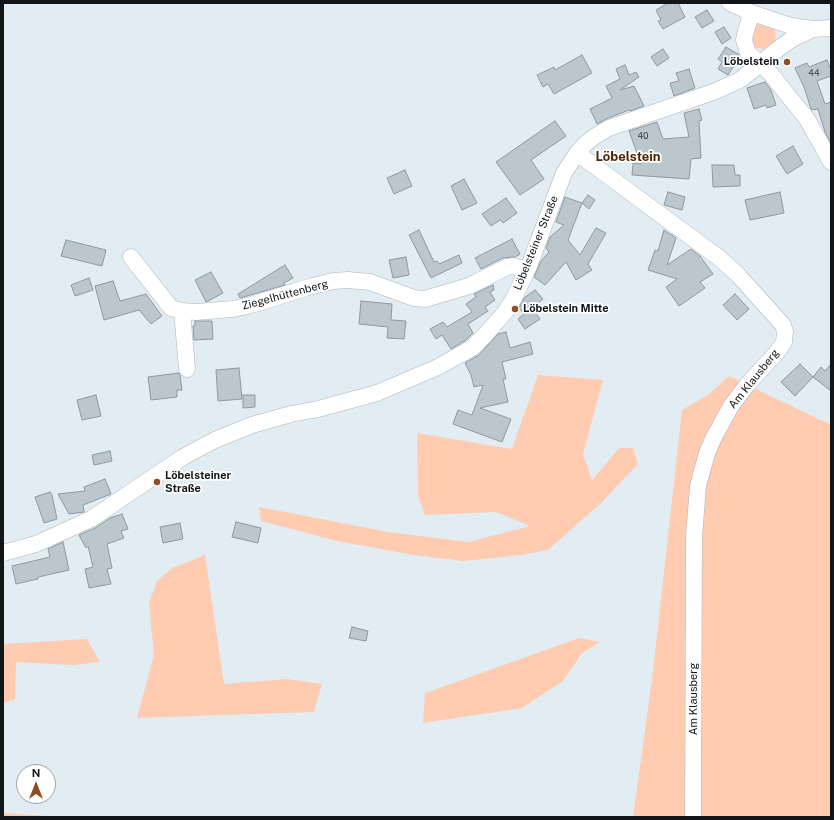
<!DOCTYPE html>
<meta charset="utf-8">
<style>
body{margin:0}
#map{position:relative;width:834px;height:820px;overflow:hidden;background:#e1edf3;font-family:"Public Sans",sans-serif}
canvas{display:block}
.frame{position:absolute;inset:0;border:4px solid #121618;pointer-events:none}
.north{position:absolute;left:16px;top:764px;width:40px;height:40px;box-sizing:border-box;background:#fff;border:1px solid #a0a2a3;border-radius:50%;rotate:0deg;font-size:11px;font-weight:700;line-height:16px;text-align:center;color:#121618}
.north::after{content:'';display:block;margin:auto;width:14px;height:18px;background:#914c21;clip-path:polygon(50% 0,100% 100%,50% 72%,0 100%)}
</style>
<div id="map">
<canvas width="834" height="820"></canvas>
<div class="frame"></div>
<div class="north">N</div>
</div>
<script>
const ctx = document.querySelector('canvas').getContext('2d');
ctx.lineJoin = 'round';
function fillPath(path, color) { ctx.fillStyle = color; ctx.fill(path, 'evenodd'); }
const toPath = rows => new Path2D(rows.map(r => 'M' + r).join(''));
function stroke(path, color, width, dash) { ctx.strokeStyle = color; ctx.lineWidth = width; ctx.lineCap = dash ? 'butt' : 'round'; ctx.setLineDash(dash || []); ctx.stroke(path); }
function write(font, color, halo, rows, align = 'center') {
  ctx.font = font + ' "Public Sans",sans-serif'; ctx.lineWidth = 3.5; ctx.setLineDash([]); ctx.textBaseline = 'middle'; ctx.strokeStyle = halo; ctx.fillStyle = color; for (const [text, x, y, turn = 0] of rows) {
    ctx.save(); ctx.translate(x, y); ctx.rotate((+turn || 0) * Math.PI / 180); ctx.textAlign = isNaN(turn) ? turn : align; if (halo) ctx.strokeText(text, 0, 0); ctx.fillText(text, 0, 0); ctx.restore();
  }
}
fillPath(toPath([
 [757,22,773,26,775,30,776,39,774,43,767,49,763,49,754,47,749,32],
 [538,375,603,380,583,454,592,480,619,448,633,448,638,464,601,503,548,550,521,555,464,561,413,555,337,541,261,521,259,507,388,532,468,542,530,526,496,512,425,515,418,495,417,433,512,449],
 [729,376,831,425,831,817,633,817,652,680,682,410,709,394],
 [205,555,224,684,287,679,322,684,314,712,137,718,154,655,149,603,157,581,172,568],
 [579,638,600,642,582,653,563,681,522,708,423,723,425,693],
 [87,639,100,662,73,665,16,662,15,699,3,703,3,644],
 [3,813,66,817,3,817]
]), '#ffccb1');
const building = toPath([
 [668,3,678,3,685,17,663,29,658,21,661,20,656,10,668,3],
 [707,10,714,21,702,28,695,17,707,10],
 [724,27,731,38,722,44,715,32,724,27],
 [726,47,738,54,740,57,728,75,718,69,722,62,718,59,726,47],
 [663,49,669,58,657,66,651,57,663,49],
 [582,55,592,73,554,94,548,84,543,87,537,75,554,67,555,70,582,55],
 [827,60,831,70,831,76,817,81,825,104,831,102,831,143,825,132,818,109,812,110,811,109,804,87,795,68,807,63,809,67,827,60],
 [625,65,629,75,636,72,639,77,620,90,634,86,644,106,630,111,629,110,606,119,597,124,590,109,612,98,606,86,620,79,616,69,625,65],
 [689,69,695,88,674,96,670,83,679,81,676,73,689,69],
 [765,82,771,90,776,105,767,108,766,105,754,109,747,88,765,82],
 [699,109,702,120,699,121,701,158,691,159,689,179,632,175,633,163,641,164,629,131,657,122,663,139,689,137,684,113,699,109],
 [555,121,566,136,531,160,544,179,520,195,496,162,555,121],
 [793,146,803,164,787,174,776,156,793,146],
 [712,165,734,165,735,175,740,175,740,186,713,187,712,165],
 [405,170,412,186,394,194,387,178,405,170],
 [464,179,477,203,462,210,451,186,464,179],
 [668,192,685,197,682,210,664,205,668,192],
 [780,192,784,213,750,220,745,200,780,192],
 [588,195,595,200,589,209,582,203,588,195],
 [565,197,582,203,568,240,580,255,596,228,606,233,588,264,592,270,576,280,566,262,545,285,534,277,541,261,549,252,546,248,550,237,564,225,556,222,565,197],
 [506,198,517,213,503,223,500,220,491,226,482,214,506,198],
 [419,230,434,262,437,261,439,264,459,255,462,263,431,278,409,235,419,230],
 [664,230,676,238,667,265,691,249,700,256,713,274,700,282,705,288,679,306,666,287,677,279,648,270,655,250,658,251,664,230],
 [512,239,520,254,515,257,503,258,481,269,475,258,512,239],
 [66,240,106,250,102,266,61,256,66,240],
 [406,257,409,275,393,278,389,260,406,257],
 [285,265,293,278,284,283,285,285,240,298,238,294,285,265],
 [211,272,223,293,206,302,195,280,211,272],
 [89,278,93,290,75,296,71,285,89,278],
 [113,281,120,301,146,294,162,316,151,324,139,310,104,320,95,286,113,281],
 [493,285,494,290,490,292,495,300,485,307,488,311,468,324,473,333,466,340,451,349,442,335,436,339,430,329,443,322,447,327,472,312,466,304,476,297,474,294,493,285],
 [535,290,543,299,532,308,540,319,525,329,518,319,524,314,519,308,524,298,535,290],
 [735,294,749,309,737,320,723,305,735,294],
 [361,301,392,304,391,320,406,321,404,339,387,338,388,327,359,324,361,301],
 [195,321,212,321,213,339,194,340,193,326,195,326,195,321],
 [506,332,510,348,530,342,533,354,502,362,506,379,503,379,508,402,480,408,511,419,502,442,453,424,458,410,472,415,483,385,474,387,471,375,465,363,479,355,498,334,506,332],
 [800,364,813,377,795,396,781,382,800,364],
 [831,364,831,391,813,377,821,367,825,371,831,364],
 [239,368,242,399,218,401,216,370,239,368],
 [179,373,180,375,182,390,177,390,177,397,151,400,148,377,179,373],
 [96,395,101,416,82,420,77,400,96,395],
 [243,395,255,395,255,407,243,408,243,395],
 [110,451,112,461,94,465,92,455,110,451],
 [105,479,111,494,83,505,84,512,69,514,58,494,85,491,84,487,105,479],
 [50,492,52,495,57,519,44,523,35,497,50,492],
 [122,514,128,529,121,531,124,538,107,544,112,568,107,569,111,584,89,588,85,569,93,567,88,546,86,548,79,535,95,528,110,518,122,514],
 [236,522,261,528,258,543,232,537,236,522],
 [180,523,183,539,163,543,160,527,180,523],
 [63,542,69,570,38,577,38,579,16,584,12,566,50,557,48,549,63,542],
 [352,627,368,631,366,641,349,638,352,627]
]);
fillPath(building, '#bbc7cd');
stroke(building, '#8d999f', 1);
const minor = toPath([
 [730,3,752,13,791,26,813,29],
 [752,13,747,27,745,35,744,40,748,53,770,73,807,119,831,162],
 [577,153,718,257,738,275,783,325,785,332,784,342,778,351,747,385,731,406,714,437,707,453,698,486,694,537,693,817],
 [131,257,171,308,182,311,196,312,233,309,251,305,309,287,333,281,348,280,370,282,414,298,425,299,469,286,507,267,513,266,527,270],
 [182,311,187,369],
 [3,553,36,544,91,519,183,457,215,440,252,425,291,414,318,409,377,393,438,367,472,348,486,334,506,311,514,298,529,266,564,173,577,153,585,144,594,137,609,128,716,91,740,80,760,64,774,52,792,39,813,29,831,28]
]);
stroke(minor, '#aab5bb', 17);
stroke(minor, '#fff', 16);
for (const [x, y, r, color] of [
 [787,62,4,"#914c21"],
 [515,309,4,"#914c21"],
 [157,482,4,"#914c21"]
]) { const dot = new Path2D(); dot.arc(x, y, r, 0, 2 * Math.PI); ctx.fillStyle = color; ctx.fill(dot); stroke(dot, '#fff', 1.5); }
write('9px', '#3c4245', null, [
 ["44",814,73],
 ["40",643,136]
]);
write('bold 11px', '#121618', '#fff', [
 ["Löbelstein",779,62,"right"],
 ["Löbelstein Mitte",523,309],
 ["Löbelsteiner",165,476],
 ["Straße",165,489]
], 'left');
write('11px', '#121618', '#fff', [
 ["Löbelsteiner Straße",536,243,-68],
 ["Ziegelhüttenberg",285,295,-15],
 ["Am Klausberg",754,379,-51],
 ["Am Klausberg",694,699,-90]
]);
write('bold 13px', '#502303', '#fff', [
 ["Löbelstein",628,157]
]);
</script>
